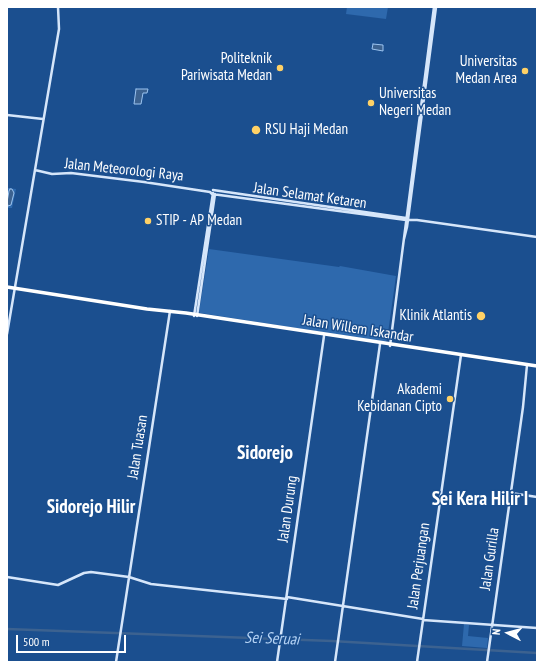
<!DOCTYPE html>
<style>
body{margin:0}
#map{position:relative;width:544px;height:669px;overflow:hidden;background:#1b4f8f;font-family:"PT Sans Narrow",sans-serif}
canvas{display:block}
.frame{position:absolute;inset:0;border:8px solid #fff;pointer-events:none}
.north{position:absolute;left:488px;top:613px;width:40px;height:40px;-webkit-text-stroke:3px #1b4f8f;paint-order:stroke;rotate:276deg;font-size:11px;font-weight:700;line-height:16px;text-align:center;color:#fff}
.north::after{content:'';display:block;margin:auto;width:14px;height:18px;background:#fff;clip-path:polygon(50% 0,100% 100%,50% 72%,0 100%)}
.scale{position:absolute;left:16px;top:635px;width:110px;height:18px;box-sizing:border-box;border:2px solid #fff;border-top:0;padding-left:5px;font-size:12px;line-height:14px;white-space:nowrap;color:#fff;-webkit-text-stroke:3px #1b4f8f;paint-order:stroke}
</style>
<div id="map">
<canvas width="544" height="669"></canvas>
<div class="frame"></div>
<div class="north">N</div>
<div class="scale">500 m</div>
</div>
<script>
const ctx = document.querySelector('canvas').getContext('2d');
ctx.lineJoin = 'round';
function fillPath(path, color) { ctx.fillStyle = color; ctx.fill(path, 'evenodd'); }
const toPath = rows => new Path2D(rows.map(r => 'M' + r).join(''));
function stroke(path, color, width, dash) { ctx.strokeStyle = color; ctx.lineWidth = width; ctx.lineCap = dash ? 'butt' : 'round'; ctx.setLineDash(dash || []); ctx.stroke(path); }
function write(font, color, halo, rows, align = 'center') {
  ctx.font = font + ' "PT Sans Narrow",sans-serif'; ctx.lineWidth = 3; ctx.setLineDash([]); ctx.textBaseline = 'middle'; ctx.strokeStyle = halo; ctx.fillStyle = color; for (const [text, x, y, turn = 0] of rows) {
    ctx.save(); ctx.translate(x, y); ctx.rotate((+turn || 0) * Math.PI / 180); ctx.textAlign = isNaN(turn) ? turn : align; if (halo) ctx.strokeText(text, 0, 0); ctx.fillText(text, 0, 0); ctx.restore();
  }
}
fillPath(toPath([
 [347,7,388,7,386,19,346,14],
 [8,188,16,189,12,208,7,208],
 [209,249,339,267,340,266,396,276,387,340,385,342,200,313,199,312],
 [464,624,469,625,468,636,488,638,487,648,462,646]
]), '#2e69ad');
const water = toPath([
 [373,44,383,45,383,51,372,49,373,44],
 [136,89,148,89,147,93,143,93,141,104,134,104,136,89],
 [10,189,12,189,14,193,11,205,8,206,7,202,9,191,10,189]
]);
fillPath(water, '#3c6290');
stroke(water, '#9cc4f0', 1);
stroke(toPath([
 [7,629,332,641,537,653]
]), '#3c6290', 2.5);
stroke(toPath([
 [7,115,43,119],
 [35,170,52,174,71,173,144,182,210,192,212,194,406,220],
 [213,190,406,218],
 [408,220,417,220,537,237],
 [404,239,407,227,436,7],
 [194,316,213,193],
 [197,316,215,194],
 [7,334,59,29,58,7],
 [390,346,434,7],
 [511,493,537,497],
 [7,577,58,585,84,573,91,572,129,577,151,584,287,599],
 [287,597,423,619],
 [423,620,537,628],
 [116,662,170,311],
 [277,662,324,336],
 [335,662,380,344],
 [417,662,461,355],
 [487,662,523,407,527,365]
]), '#d6e6fa', 2.5);
stroke(toPath([
 [7,287,147,309,186,313,537,366]
]), '#fff', 3.5);
for (const [x, y, r, color] of [
 [280,68,4,"#ffd166"],
 [525,71,4,"#ffd166"],
 [371,103,4,"#ffd166"],
 [256,130,5,"#ffd166"],
 [148,221,4,"#ffd166"],
 [481,316,5,"#ffd166"],
 [450,399,4,"#ffd166"]
]) { const dot = new Path2D(); dot.arc(x, y, r, 0, 2 * Math.PI); ctx.fillStyle = color; ctx.fill(dot); stroke(dot, '#1b4f8f', 1.5); }
write('15px', '#fff', '#1b4f8f', [
 ["Politeknik",272,59],
 ["Pariwisata Medan",272,76],
 ["Universitas",517,62],
 ["Medan Area",517,79],
 ["Universitas",379,94,"left"],
 ["Negeri Medan",379,111,"left"],
 ["RSU Haji Medan",265,130,"left"],
 ["STIP - AP Medan",156,221,"left"],
 ["Klinik Atlantis",472,316],
 ["Akademi",442,390],
 ["Kebidanan Cipto",442,407]
], 'right');
write('15px', '#fff', '#1b4f8f', [
 ["Jalan Meteorologi Raya",124,170,6],
 ["Jalan Selamat Ketaren",310,196,8],
 ["Jalan Willem Iskandar",358,329,9],
 ["Jalan Tuasan",138,447,-81],
 ["Jalan Durung",288,509,-82],
 ["Jalan Gurilla",490,559,-82],
 ["Jalan Perjuangan",419,566,-82]
]);
write('italic 16px', '#b5d3f5', '#1b4f8f', [
 ["Sei Seruai",272,639,2]
]);
write('bold 19px', '#fff', '#1b4f8f', [
 ["Sidorejo",265,454],
 ["Sei Kera Hilir I",480,500],
 ["Sidorejo Hilir",91,508]
]);
</script>
